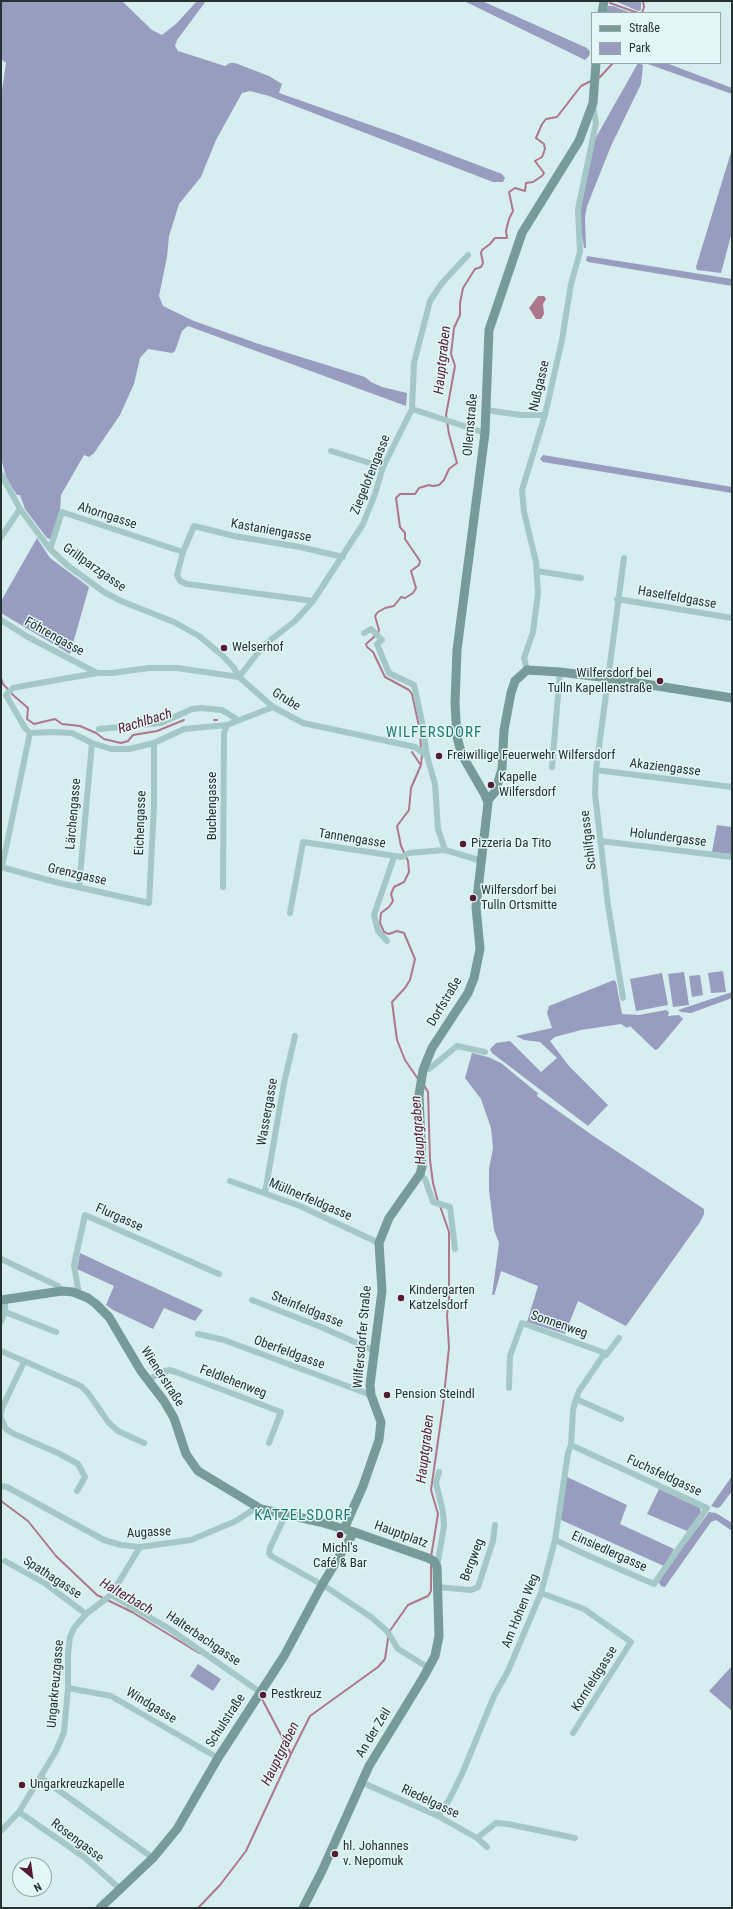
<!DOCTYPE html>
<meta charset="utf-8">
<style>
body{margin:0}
#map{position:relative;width:733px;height:1909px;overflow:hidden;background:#d7eef0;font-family:"Roboto Condensed",sans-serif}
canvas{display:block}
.frame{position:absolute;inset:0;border:2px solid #253332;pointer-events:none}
.legend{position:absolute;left:591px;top:12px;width:130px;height:52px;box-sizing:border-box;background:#e3f6f8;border:1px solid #97a8a9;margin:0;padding:5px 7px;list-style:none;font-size:12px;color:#253332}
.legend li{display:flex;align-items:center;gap:8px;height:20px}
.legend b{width:20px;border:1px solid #97a8a9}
.north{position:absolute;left:12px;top:1857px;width:40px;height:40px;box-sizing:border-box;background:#e3f6f8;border:1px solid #97a8a9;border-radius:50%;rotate:151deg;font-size:11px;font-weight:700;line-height:16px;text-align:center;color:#253332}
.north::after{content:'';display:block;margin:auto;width:14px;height:18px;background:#541c30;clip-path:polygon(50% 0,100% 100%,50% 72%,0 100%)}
</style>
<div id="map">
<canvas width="733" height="1909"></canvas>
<div class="frame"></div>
<ul class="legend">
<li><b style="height:5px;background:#769b99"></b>Straße</li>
<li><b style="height:11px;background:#989cbf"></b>Park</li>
</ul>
<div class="north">N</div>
</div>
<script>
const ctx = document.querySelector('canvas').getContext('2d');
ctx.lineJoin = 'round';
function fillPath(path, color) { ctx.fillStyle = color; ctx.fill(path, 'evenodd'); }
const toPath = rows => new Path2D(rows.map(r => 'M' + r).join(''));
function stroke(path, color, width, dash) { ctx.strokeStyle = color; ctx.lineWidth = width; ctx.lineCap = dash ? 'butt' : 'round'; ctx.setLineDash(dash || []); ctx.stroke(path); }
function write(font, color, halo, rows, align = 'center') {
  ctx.font = font + ' "Roboto Condensed",sans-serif'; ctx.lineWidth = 3; ctx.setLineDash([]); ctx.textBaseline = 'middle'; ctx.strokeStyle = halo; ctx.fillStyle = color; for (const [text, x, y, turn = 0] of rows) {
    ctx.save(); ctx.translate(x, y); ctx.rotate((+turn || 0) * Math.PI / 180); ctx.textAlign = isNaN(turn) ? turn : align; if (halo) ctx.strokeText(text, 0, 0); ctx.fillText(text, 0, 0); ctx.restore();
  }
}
fillPath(toPath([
 [1,1,122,1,152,30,162,35,177,23,197,1,206,1,177,40,175,46,178,51,225,66,230,63,235,63,269,76,282,84,279,93,396,134,502,174,505,178,503,182,493,182,269,96,250,91,242,93,216,140,201,177,179,204,169,236,167,257,159,296,163,306,194,321,259,344,365,377,371,382,382,387,407,393,406,406,188,326,182,331,175,351,172,353,148,349,140,358,134,384,120,415,94,453,89,457,84,455,61,495,60,511,54,531,50,539,47,538,25,509,20,495,17,495,13,489,6,477,1,458,1,97,6,63,1,59],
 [464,1,482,1,587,48,590,52,589,56,585,60,581,58],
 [615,1,641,1,641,10,638,11],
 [608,6,613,6,631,13,606,13],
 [638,63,643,65,641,84,611,146,587,206,585,217,586,248,584,248,581,228,581,206,595,139],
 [645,63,669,64,732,88,732,94],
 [732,149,732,232,721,273,697,270,696,267],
 [587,256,732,279,732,286,588,262,586,260],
 [543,455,732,487,732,493,543,462,540,459],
 [37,538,50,558,89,587,70,654,1,613,1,601],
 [717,825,732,827,732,854,712,852],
 [723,971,726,992,711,993,708,973],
 [684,972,689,1005,673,1007,668,974],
 [662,973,668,1005,636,1011,630,979],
 [700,975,703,995,692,997,689,976],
 [614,980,616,982,622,1014,639,1015,666,1010,669,1012,668,1016,679,1015,683,1019,658,1049,655,1050,630,1026,627,1028,621,1024,581,1030,555,1037,550,1041,569,1066,608,1105,588,1126,492,1053,490,1049,496,1043,510,1041,541,1072,557,1058,540,1042,524,1040,516,1036,552,1028,547,1013,549,1006],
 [732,992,732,998,691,1013,681,1012,678,1010],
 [472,1053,488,1057,501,1063,535,1091,538,1093,537,1096,592,1135,704,1209,704,1214,700,1222,626,1326,578,1301,565,1334,527,1322,538,1286,501,1271,495,1293,494,1295,492,1295,499,1243,494,1230,489,1190,489,1169,493,1148,491,1128,481,1099,465,1078],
 [80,1253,127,1275,203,1310,195,1321,164,1308,153,1329,113,1310,106,1305,114,1286,77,1269],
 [732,1476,732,1491,720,1507,717,1508,711,1506],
 [567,1477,627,1505,620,1524,674,1549,664,1566,561,1520],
 [659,1489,700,1508,701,1512,687,1531,647,1514],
 [709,1512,716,1513,732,1523,732,1531,716,1520,711,1522,665,1587,661,1586,658,1581],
 [198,1664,221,1679,213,1691,190,1676],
 [732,1666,732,1711,709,1691]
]), '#989cbf');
fillPath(toPath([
 [538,296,544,296,546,299,543,304,544,314,541,319,536,319,529,308]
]), '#ad778c');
stroke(toPath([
 [610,3,638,13],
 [642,13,644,7,643,1],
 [597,78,600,77,613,63],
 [378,633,379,630,375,616,378,612,385,608,394,606,401,597,405,598,413,593,416,588,411,571,419,565,420,561,405,539,405,533,400,527,396,498,400,494,415,494,419,488,429,485,433,486,439,485,444,480,449,469,457,463,449,434,446,415,455,366,451,354,454,328,460,315,460,303,463,288,475,269,481,267,483,263,481,253,482,250,490,244,495,238,507,238,506,231,509,219,513,211,509,192,515,188,525,191,526,183,533,182,542,176,544,173,535,161,542,157,545,149,544,144,536,138,542,124,546,119,557,117,581,86,593,80],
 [375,636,366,644,367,647,373,652,385,677,409,690,412,694,420,731,421,750],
 [1,678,3,684,13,695,28,708,27,719,34,724,55,719,62,724,80,726,96,733,104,739,121,743,128,741,133,735,157,731,184,720],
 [214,720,217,720],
 [412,752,420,764],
 [418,1079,405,1060,397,1040,392,1002,405,988,410,980,415,959,404,933,397,931,389,934,384,932,380,923,381,913,389,907,393,901,391,894,394,887,404,882,409,872,408,861,401,846,397,826,409,810,411,788,421,765,422,754],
 [424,1085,428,1092,430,1160,433,1183,438,1202],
 [1,1501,28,1521,56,1556,97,1595,132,1612,199,1653],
 [431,1557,438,1514,431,1490,443,1406,449,1347,447,1315,449,1300,449,1232,440,1206],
 [262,1699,291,1754],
 [198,1908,220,1885,246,1851,291,1754,310,1716,378,1667,385,1659,389,1632,408,1605,428,1596,431,1591,431,1563]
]), '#ad778c', 2);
stroke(toPath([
 [412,409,485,433],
 [486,410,520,415,545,415],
 [331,451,383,467],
 [1,474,20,509,50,549,67,565,104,592,121,601,174,622,199,636,223,656,234,668,239,677],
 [1,537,20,509],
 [50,549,62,512,183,552],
 [537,571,581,578],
 [617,599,732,618],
 [313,601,187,584,180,581,177,575,183,552,194,526,234,536,300,547,343,557],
 [1,620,28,637,97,673],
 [364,633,371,629,382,640,377,644,389,673,414,685,422,722,427,756],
 [527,670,524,658,533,632,538,593,536,562,524,512,522,490,545,415,562,340,571,284,580,252,578,209,596,123,593,105],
 [239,677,264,645,295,621,313,601,363,524,375,494,383,467,412,409,414,363,430,301,442,283,468,255],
 [273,707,227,725,184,729,154,743,129,749,111,749,92,743,72,733,53,732,30,733,25,728,6,695,13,688,23,686,97,673,112,673,149,668,177,668,239,677,273,707,303,723,415,747,427,756,435,784,438,829,445,850,482,861],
 [99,729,161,723,192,709,201,708,222,710,238,720],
 [552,767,560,672],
 [596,770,732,787],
 [600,841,732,857],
 [1,867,55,882,149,903,154,806,154,743],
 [2,867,30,733],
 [79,887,92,743],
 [223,887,224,733,227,725],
 [290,913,303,842,402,857,409,853,445,850],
 [387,941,378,931,374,915,394,857],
 [623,998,608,905,595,794,596,770,624,558],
 [423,1070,429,1069,457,1046,485,1052],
 [420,1174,425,1179,433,1202,450,1207,455,1249],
 [230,1181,300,1206,379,1243],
 [265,1193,284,1083,295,1036],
 [1,1259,58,1286,62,1291],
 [79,1294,74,1265,85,1215,219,1274],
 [252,1300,321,1327,375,1351],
 [5,1312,56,1332],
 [1,1322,5,1312,5,1300],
 [198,1334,224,1340,371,1395],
 [1,1351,81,1386,88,1393,109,1423,118,1431,144,1443],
 [148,1380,162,1372,169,1370,176,1372,281,1412,269,1443],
 [509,1388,510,1356,522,1323,605,1353],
 [576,1399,621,1419],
 [1,1414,2,1408,24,1362],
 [1,1418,6,1429,12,1433,58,1453,78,1464,85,1477,77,1491],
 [1,1486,7,1487,104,1540,121,1545,140,1547,191,1540,236,1521,251,1511,255,1506],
 [286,1514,270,1548,269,1553,271,1556,326,1587,371,1617,387,1631,398,1649,429,1668],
 [555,1540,589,1556,654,1584,707,1508,571,1445],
 [5,1561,46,1584,86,1614],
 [437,1567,444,1526,443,1512,436,1483,439,1472],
 [437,1587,471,1590,478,1587,493,1541,495,1525],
 [541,1593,584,1609,631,1642,573,1733],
 [111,1595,168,1628,260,1692],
 [68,1688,111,1696,218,1758],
 [40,1777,153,1858],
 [361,1782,438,1816,477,1838,487,1847],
 [19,1812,84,1857,120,1889],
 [438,1816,449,1800,462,1774,494,1696,508,1671,541,1593,555,1540,568,1453,571,1445,573,1410,576,1399,579,1391,605,1353,606,1355,619,1338],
 [1,1831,19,1812,56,1751,64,1732,68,1688,68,1654,70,1637,74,1628,86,1614,111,1595,140,1547],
 [477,1838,496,1823,508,1824,575,1838]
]), '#a4c7c8', 6);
stroke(toPath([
 [602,13,604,1],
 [488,800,495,792,502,769,504,730,511,693,515,681,527,670,560,672,608,678,732,698],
 [1,1300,62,1291,73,1292,88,1298,96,1304,109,1317,141,1371,164,1401,174,1418,186,1454,198,1471,261,1509,320,1522,354,1532,428,1558,434,1561,437,1567,439,1636,435,1656,423,1678,369,1766,322,1871,303,1908],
 [344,1529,363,1486,379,1440,381,1422,371,1395,370,1385,382,1291,379,1243,389,1218,420,1174,422,1167,419,1095,423,1070,432,1048,468,993,474,978,480,949,476,907,488,803,485,795,462,755,457,737,455,703,457,650,485,433,489,330,522,233,579,141,593,103,596,63],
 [100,1908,153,1858,177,1829,218,1758,284,1656,322,1585,354,1532]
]), '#769b99', 9);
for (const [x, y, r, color] of [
 [224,648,4,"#541c30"],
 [660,681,4,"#541c30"],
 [439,756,4,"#541c30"],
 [491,785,4,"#541c30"],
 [463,844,4,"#541c30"],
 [473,898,4,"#541c30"],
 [401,1298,4,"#541c30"],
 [387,1395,4,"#541c30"],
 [340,1535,4,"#541c30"],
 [263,1695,4,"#541c30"],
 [22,1785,4,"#541c30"],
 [335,1854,4,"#541c30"]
]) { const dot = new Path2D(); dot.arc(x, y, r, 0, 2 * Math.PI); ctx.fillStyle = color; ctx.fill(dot); stroke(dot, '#e3f6f8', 1.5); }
write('13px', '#253332', '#e3f6f8', [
 ["Nußgasse",540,386,-77],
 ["Ollernstraße",471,425,-85],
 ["Ziegelofengasse",371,475,-68],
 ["Ahorngasse",107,516,18],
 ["Kastaniengasse",271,531,10],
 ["Grillparzgasse",94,568,35],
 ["Haselfeldgasse",677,598,10],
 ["Föhrengasse",54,637,29],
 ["Grube",286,700,32],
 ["Akaziengasse",665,768,7],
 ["Buchengasse",213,806,-90],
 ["Lärchengasse",74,814,-85],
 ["Eichengasse",141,823,-88],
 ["Holundergasse",668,838,7],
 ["Tannengasse",352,839,9],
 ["Schilfgasse",589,840,-97],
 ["Grenzgasse",77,875,13],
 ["Dorfstraße",445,1002,-59],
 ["Wassergasse",268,1112,-80],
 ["Müllnerfeldgasse",310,1200,23],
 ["Flurgasse",119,1218,24],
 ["Steinfeldgasse",307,1310,22],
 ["Sonnenweg",559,1325,19],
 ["Wilfersdorfer Straße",363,1337,-85],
 ["Oberfeldgasse",289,1353,20],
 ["Wienerstraße",162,1377,57],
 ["Feldlehenweg",233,1382,21],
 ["Fuchsfeldgasse",664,1476,25],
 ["Augasse",149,1533,-3],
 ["Hauptplatz",401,1535,20],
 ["Einsiedlergasse",609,1552,24],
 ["Bergweg",473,1560,-69],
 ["Spathagasse",52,1578,33],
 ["Am Hohen Weg",521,1611,-68],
 ["Halterbachgasse",203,1639,34],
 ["Kornfeldgasse",595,1679,-58],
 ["Ungarkreuzgasse",56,1684,-85],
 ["Windgasse",151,1706,31],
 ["Schulstraße",226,1721,-57],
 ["An der Zeil",374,1733,-59],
 ["Riedelgasse",430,1802,25],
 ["Rosengasse",77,1841,37]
]);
write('13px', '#253332', '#e3f6f8', [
 ["Welserhof",232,648],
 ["Wilfersdorf bei",652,674,"right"],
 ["Tulln Kapellenstraße",652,689,"right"],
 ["Freiwillige Feuerwehr Wilfersdorf",447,756],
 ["Kapelle",499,778],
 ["Wilfersdorf",499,793],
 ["Pizzeria Da Tito",471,844],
 ["Wilfersdorf bei",481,891],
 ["Tulln Ortsmitte",481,906],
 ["Kindergarten",409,1291],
 ["Katzelsdorf",409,1306],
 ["Pension Steindl",395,1395],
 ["Michl's",340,1549,"center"],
 ["Café & Bar",340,1564,"center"],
 ["Pestkreuz",271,1695],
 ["Ungarkreuzkapelle",30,1785],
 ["hl. Johannes",343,1847],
 ["v. Nepomuk",343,1862]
], 'left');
write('italic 14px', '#541c30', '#e3f6f8', [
 ["Hauptgraben",443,360,-84],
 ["Rachlbach",145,722,-17],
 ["Hauptgraben",419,1130,-94],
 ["Hauptgraben",426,1449,-83],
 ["Halterbach",126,1597,30],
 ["Hauptgraben",281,1754,-64]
]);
ctx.letterSpacing = '1px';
write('15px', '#1f7b69', '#e3f6f8', [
 ["WILFERSDORF",434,733],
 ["KATZELSDORF",303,1516]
]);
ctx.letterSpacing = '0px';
</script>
